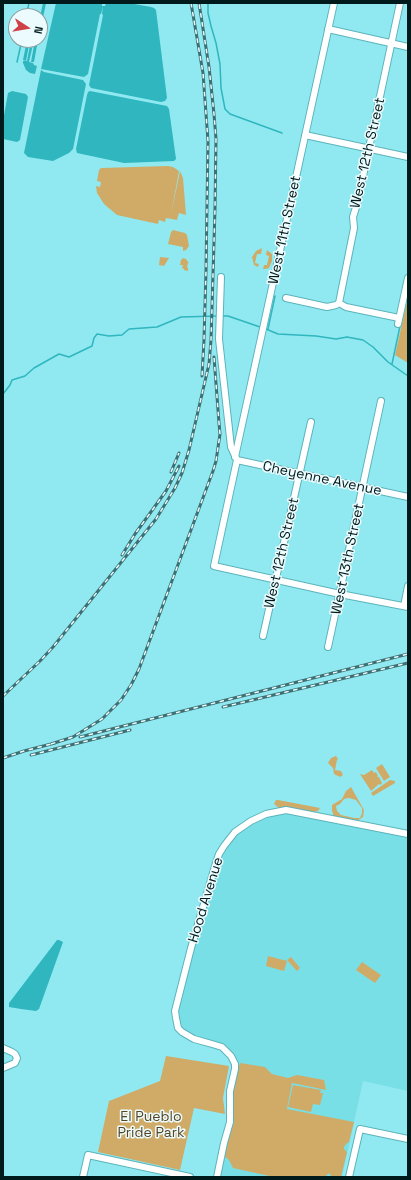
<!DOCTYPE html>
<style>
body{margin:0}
#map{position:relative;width:411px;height:1180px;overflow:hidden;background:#90e9f0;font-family:"Space Grotesk",sans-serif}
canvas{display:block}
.frame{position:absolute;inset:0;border:4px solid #00191b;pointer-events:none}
.north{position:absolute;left:8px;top:8px;width:40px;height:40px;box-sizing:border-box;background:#ecfcfe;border:1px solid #8ea1a3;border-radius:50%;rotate:102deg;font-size:11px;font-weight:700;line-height:16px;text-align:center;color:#00191b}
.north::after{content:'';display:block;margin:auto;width:14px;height:18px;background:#cf4047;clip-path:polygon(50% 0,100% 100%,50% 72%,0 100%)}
</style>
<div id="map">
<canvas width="411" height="1180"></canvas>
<div class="frame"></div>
<div class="north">N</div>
</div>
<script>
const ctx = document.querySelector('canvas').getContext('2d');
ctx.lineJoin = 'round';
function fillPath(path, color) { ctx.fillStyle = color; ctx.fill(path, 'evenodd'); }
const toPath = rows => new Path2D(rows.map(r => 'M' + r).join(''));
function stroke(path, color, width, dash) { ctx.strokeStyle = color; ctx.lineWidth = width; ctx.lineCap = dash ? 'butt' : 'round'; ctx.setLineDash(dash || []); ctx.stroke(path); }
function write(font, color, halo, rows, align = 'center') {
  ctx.font = font + ' "Space Grotesk",sans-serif'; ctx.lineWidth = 3; ctx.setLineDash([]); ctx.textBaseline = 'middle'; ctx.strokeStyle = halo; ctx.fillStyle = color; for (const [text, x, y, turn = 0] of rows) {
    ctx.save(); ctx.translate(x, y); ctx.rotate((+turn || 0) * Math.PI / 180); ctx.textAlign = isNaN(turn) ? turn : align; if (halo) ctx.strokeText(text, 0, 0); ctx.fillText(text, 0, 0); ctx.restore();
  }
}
fillPath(toPath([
 [286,811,408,835,408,1091,363,1081,342,1177,221,1177,222,1162,227,1142,234,1122,233,1086,239,1065,235,1064,228,1052,185,1035,176,1018,191,948,225,846,251,821]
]), '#79dfe7');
fillPath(toPath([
 [168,166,173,167,179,171,171,215,166,218,165,222,159,220,158,224,117,215,104,204,97,193,96,186,100,187,101,182,97,181,99,170,101,168],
 [180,171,183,178,186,215,179,213,177,220,166,218,171,215],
 [173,230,185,233,187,235,189,246,186,250,183,251,183,247,168,244,171,232],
 [262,248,261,254,257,254,255,263,259,264,258,267,254,265,252,257,256,251],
 [267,250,272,254,272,261,269,268,265,269,263,269,264,265,267,265,269,256,266,255],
 [160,257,169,258,164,266,159,265],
 [183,258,186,259,188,262,189,263,188,263,187,267,188,268,188,271,184,270,184,269,182,268,183,265,180,265,181,260],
 [408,297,408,363,395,355],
 [336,756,338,759,337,760,335,770,341,771,343,775,340,777,334,774,333,768,328,763,331,758],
 [382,764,390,777,384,781,376,768],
 [372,770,374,773,376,772,378,776,377,777,379,777,382,783,380,785,379,784,371,791,360,774,364,775],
 [390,780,395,781,395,783,373,796,371,793],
 [351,787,364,810,363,817,357,821,333,816,333,813,332,811,332,805,342,799,346,791],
 [349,798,356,800,362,808,362,813,360,818,354,818,341,815,337,811,336,806,340,804,344,799],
 [276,800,278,800,320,808,318,811,314,812,289,807,279,808,274,804],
 [268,956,287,961,284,971,266,966],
 [291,957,300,968,297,971,287,960],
 [362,962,381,975,375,983,356,970],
 [166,1056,229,1066,223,1098,225,1114,194,1108,180,1170,98,1152,109,1101,160,1081],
 [240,1063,265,1067,272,1074,288,1078,297,1075,324,1080,326,1090,292,1083,287,1109,354,1122,349,1142,346,1144,344,1147,344,1149,347,1152,341,1177,332,1177,329,1173,325,1177,274,1177,233,1168,229,1160,224,1156,227,1142,234,1122,232,1092,239,1066],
 [293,1085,321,1090,320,1093,323,1093,320,1105,313,1104,311,1112,288,1107]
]), '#cfab67');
fillPath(toPath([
 [43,3,46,3,41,28,40,27,40,17],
 [56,3,102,3,102,6,103,6,101,14,100,14,88,74,84,77,41,69],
 [106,3,129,3,151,7,154,8,156,10,167,98,165,101,161,102,91,88,89,85,103,15,102,14,103,6,105,6],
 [27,40,30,40,26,61,23,60],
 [31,40,34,40,29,62,33,63,34,65,37,66,35,74,30,73,26,70,23,63,23,61,27,61],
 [35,40,38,40,34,62,31,62],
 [41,70,44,72,83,80,86,84,73,149,69,153,53,161,28,157,24,153],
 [12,91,26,94,28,97,20,140,17,142,3,139,3,121,8,93],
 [90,91,167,106,169,109,176,159,174,161,124,163,77,153,76,149,87,95,88,92],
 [57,940,59,940,63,942,39,1009,36,1011,21,1009,9,1007,9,1003]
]), '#2fb6bf');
stroke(toPath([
 [208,3,208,13,211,26,216,43,220,64,221,88,225,109,230,114,282,133],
 [26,16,29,3],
 [17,62,22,40],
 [222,316,228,316,260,327],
 [266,329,278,334,316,336,336,339,347,337,363,340,373,347,388,362,408,376],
 [268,329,275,296],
 [392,364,400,326],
 [3,394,10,385,12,380,25,376,34,368,59,354,69,357,92,346,94,338,97,334,109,336,122,335,129,329,157,327,181,317,218,316]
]), '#2fb6bf', 1.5);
const minor = toPath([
 [328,29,408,47],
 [305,135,408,157],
 [221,277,219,339,231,447,237,460,214,566,340,594,408,607],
 [286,298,327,307,336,305,339,303],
 [339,303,354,228,353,217,357,204,400,3],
 [339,303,346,307,399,318],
 [398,324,408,278],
 [235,457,334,3],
 [237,460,408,497],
 [404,606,408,586],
 [263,636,311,422],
 [328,647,381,401],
 [3,1048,12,1052,15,1054,17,1058,15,1063,3,1068],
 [83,1177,88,1155,190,1177],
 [217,1177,224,1143,230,1122,230,1091,235,1069,235,1064,231,1056,222,1047,212,1044,194,1039,182,1032,178,1028,176,1018,175,1011,191,948,216,863,219,854,224,846,235,832,251,821,266,814,286,810,408,834],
 [349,1177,360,1129,408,1139]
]);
stroke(minor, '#5bb4bb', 8);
stroke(minor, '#fff', 6);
const rail = toPath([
 [191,3,203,73,208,141,206,271,204,340,202,376],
 [171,472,179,453],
 [122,555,135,534,166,491,179,466],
 [3,696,40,661,53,647,156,519,175,488,182,473,189,450,209,364,211,340,215,209,216,139,214,114,209,67,199,3],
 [223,707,408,663],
 [80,737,408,654],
 [51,744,73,737,102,719,121,700,131,685,139,669,213,471,216,461,220,434,219,423,214,357],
 [31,755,130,730],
 [3,758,24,751,55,743]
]);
stroke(rail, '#3c7074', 3);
stroke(rail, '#ecfcfe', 1.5, [4.5]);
write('14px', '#00191b', '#ecfcfe', [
 ["West 12th Street",368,153,-77],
 ["West 11th Street",285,230,-78],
 ["Cheyenne Avenue",322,479,12],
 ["West 12th Street",282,553,-77],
 ["West 13th Street",348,559,-78],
 ["Hood Avenue",206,900,-73]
]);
write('14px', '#574422', '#ecfcfe', [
 ["El Pueblo",151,1117],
 ["Pride Park",151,1133]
]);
</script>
